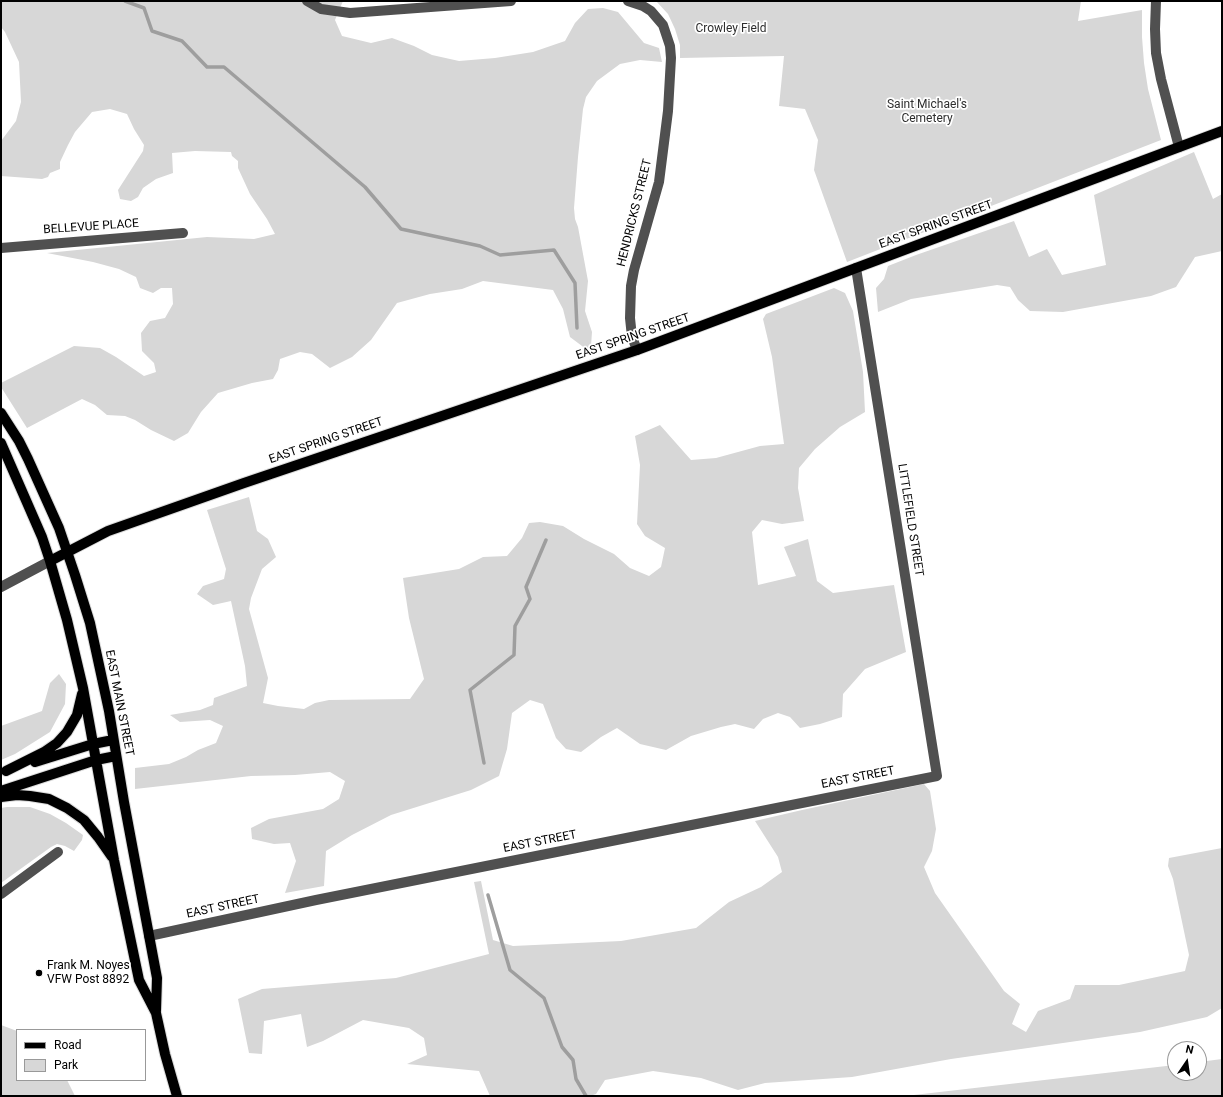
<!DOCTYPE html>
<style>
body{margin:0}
#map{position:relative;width:1223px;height:1097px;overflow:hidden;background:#fff;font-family:Roboto,sans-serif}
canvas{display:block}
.frame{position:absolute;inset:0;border:2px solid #000;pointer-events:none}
.legend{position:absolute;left:16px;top:1029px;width:130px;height:52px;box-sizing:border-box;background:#fff;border:1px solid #999;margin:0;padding:5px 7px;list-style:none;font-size:12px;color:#000}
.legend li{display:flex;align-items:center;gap:8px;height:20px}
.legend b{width:20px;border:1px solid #999}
.north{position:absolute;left:1167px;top:1041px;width:40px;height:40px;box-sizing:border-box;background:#fff;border:1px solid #999;border-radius:50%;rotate:13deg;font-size:11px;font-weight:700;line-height:16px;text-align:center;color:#000}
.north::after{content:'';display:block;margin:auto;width:14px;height:18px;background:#000;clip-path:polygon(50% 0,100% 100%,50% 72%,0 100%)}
</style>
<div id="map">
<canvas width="1223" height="1097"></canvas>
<div class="frame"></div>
<ul class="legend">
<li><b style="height:5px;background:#000"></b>Road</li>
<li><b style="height:11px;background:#d7d7d7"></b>Park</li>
</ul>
<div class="north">N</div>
</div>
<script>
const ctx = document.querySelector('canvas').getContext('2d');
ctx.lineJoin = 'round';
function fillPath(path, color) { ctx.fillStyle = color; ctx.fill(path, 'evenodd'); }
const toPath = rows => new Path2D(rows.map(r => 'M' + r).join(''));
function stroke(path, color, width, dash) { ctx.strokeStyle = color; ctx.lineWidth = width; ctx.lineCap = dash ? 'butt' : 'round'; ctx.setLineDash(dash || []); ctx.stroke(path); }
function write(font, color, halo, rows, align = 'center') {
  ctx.font = font + ' Roboto,sans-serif'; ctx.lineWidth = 3.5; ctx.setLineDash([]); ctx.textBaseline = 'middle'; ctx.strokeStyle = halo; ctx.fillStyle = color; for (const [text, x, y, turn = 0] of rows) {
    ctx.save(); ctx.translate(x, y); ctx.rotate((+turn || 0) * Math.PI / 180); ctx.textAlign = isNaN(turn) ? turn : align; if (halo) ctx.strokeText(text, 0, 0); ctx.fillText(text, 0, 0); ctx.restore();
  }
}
fillPath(toPath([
 [1,1,343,1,335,20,342,36,371,43,392,38,414,46,432,55,459,61,495,58,533,52,565,41,575,23,588,9,603,8,618,12,644,43,659,48,662,62,640,60,620,64,597,81,586,97,583,109,578,157,574,208,575,219,578,227,588,281,585,311,592,332,591,346,586,349,570,337,563,309,553,290,483,281,462,289,430,294,397,303,371,340,352,357,330,368,312,354,300,352,280,359,278,370,273,379,252,383,218,393,201,412,188,433,174,441,151,430,135,420,125,416,107,415,95,405,82,399,27,428,1,387,1,383,74,346,100,348,116,357,144,376,156,372,154,363,142,351,141,333,150,321,165,318,173,304,172,288,161,288,153,293,140,288,136,277,119,269,93,262,47,253,207,237,254,239,275,234,267,219,250,194,238,168,238,161,232,156,231,152,195,151,172,153,173,173,156,179,143,188,138,197,131,201,120,199,118,190,143,151,144,145,134,129,127,114,110,109,92,112,75,132,68,145,60,162,60,169,50,173,48,177,42,179,1,176,1,141,16,121,21,102,19,62,5,32,1,27],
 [656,1,1081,1,1078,21,1142,10,1142,37,1144,63,1148,89,1161,140,847,262,814,170,818,140,805,109,779,106,784,56,680,58,680,45,675,29,668,14],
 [1194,152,1213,199,1222,194,1222,251,1195,257,1176,287,1151,296,1063,312,1030,311,1018,300,1010,287,997,285,911,299,878,312,876,288,884,279,888,266,916,255,1014,221,1029,257,1047,249,1062,275,1106,265,1094,195],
 [834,288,845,293,853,311,863,372,865,412,840,427,815,449,799,468,798,488,804,521,782,524,762,520,752,532,758,585,796,576,784,547,808,539,817,581,833,593,894,585,906,652,865,669,843,694,842,717,820,724,800,728,790,717,778,713,763,719,754,729,735,724,721,727,691,736,666,750,640,744,617,728,601,737,581,752,566,749,556,738,543,704,530,700,512,713,507,749,499,776,471,790,391,815,352,835,326,851,324,886,285,893,296,861,290,843,274,844,252,839,251,828,269,819,323,809,339,799,345,781,330,772,295,775,251,776,135,789,135,768,169,764,186,757,198,750,216,743,223,726,210,720,180,722,170,715,200,710,213,705,214,698,247,686,245,666,231,601,213,605,197,594,203,586,224,579,226,569,207,510,249,497,257,531,268,539,276,557,262,569,251,598,249,609,268,678,263,703,278,706,304,709,315,703,329,700,410,699,424,679,409,618,403,578,459,569,483,557,507,556,522,538,529,523,540,522,563,526,584,539,614,554,630,568,649,576,661,567,665,548,645,536,637,524,640,465,635,436,660,425,691,460,716,458,760,446,784,444,772,357,763,319,766,314],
 [59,674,66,684,65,704,50,732,15,754,1,760,1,726,42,711,50,683],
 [924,784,930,791,936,829,932,851,924,867,935,893,1004,991,1020,1004,1012,1024,1026,1032,1038,1011,1070,999,1075,985,1119,985,1185,971,1189,955,1173,879,1168,866,1169,858,1222,848,1222,1008,1207,1017,1140,1032,951,1059,852,1077,765,1083,738,1090,701,1078,653,1071,605,1080,596,1094,590,1096,490,1096,479,1071,407,1064,427,1055,424,1038,409,1028,363,1020,323,1041,307,1047,301,1014,264,1021,262,1054,249,1053,238,999,262,989,396,978,489,954,474,882,481,881,493,940,513,946,621,941,696,928,729,902,761,887,782,872,778,857,755,821,802,810],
 [7,807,30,807,50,814,66,823,83,835,82,840,74,851,65,846,57,844,51,847,1,883,1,808],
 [1,1025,17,1031,17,1080,67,1080,75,1096,1,1096],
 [1222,1059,1222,1096,905,1096,1175,1065,1175,1073,1199,1073,1199,1062]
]), '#d7d7d7');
stroke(toPath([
 [125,1,144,8,152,31,182,41,207,67,224,67,365,187,401,229,480,246,500,255,554,250,575,283,577,328],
 [484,763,470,690,514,655,515,626,530,599,526,587,546,540],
 [488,895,510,970,544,998,562,1047,573,1060,576,1079,586,1096]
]), '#9e9e9e', 3.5);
const major = toPath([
 [1,413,19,441,28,459,59,528,75,575,90,623,109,711,124,802,157,978,156,1011],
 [1,443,42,537,50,561,67,620,83,688,114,860,139,980,156,1013,165,1054,177,1096],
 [50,561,108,531,244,483,637,350,1222,131],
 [35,762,93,744,113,740],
 [6,771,44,752,57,743,67,732,77,715,82,694],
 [1,791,96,760,116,756],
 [1,797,17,795,30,796,49,799,67,808,84,820,98,837,112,857]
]);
stroke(major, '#dbdbdb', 12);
stroke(toPath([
 [307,1,321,9,350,13,511,1],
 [628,1,643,6,651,11,663,25,670,46,671,58,668,111,659,182,634,270,631,286,630,318,632,337,637,350],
 [1156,1,1155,29,1156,53,1161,79,1179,147],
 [1,248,183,233],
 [1,587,50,561],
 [1,894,58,852],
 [149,936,316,900,937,776,856,268]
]), '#505050', 10);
stroke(major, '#000', 10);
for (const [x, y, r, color] of [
 [39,973,4,"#000"]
]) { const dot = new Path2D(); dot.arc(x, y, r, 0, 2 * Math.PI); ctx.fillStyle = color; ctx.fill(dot); stroke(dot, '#fff', 1.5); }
write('12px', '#2e2e2e', '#fff', [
 ["Crowley Field",731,29],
 ["Saint Michael's",927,105],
 ["Cemetery",927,119]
]);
write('12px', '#000', '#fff', [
 ["HENDRICKS STREET",635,213,-76],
 ["EAST SPRING STREET",936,225,-20],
 ["BELLEVUE PLACE",91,227,-4],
 ["EAST SPRING STREET",633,337,-19],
 ["EAST SPRING STREET",326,441,-19],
 ["LITTLEFIELD STREET",910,520,81],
 ["EAST MAIN STREET",119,703,79],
 ["EAST STREET",858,778,-11],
 ["EAST STREET",540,842,-11],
 ["EAST STREET",223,907,-12]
]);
write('12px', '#000', '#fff', [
 ["Frank M. Noyes",47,966],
 ["VFW Post 8892",47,980]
], 'left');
</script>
